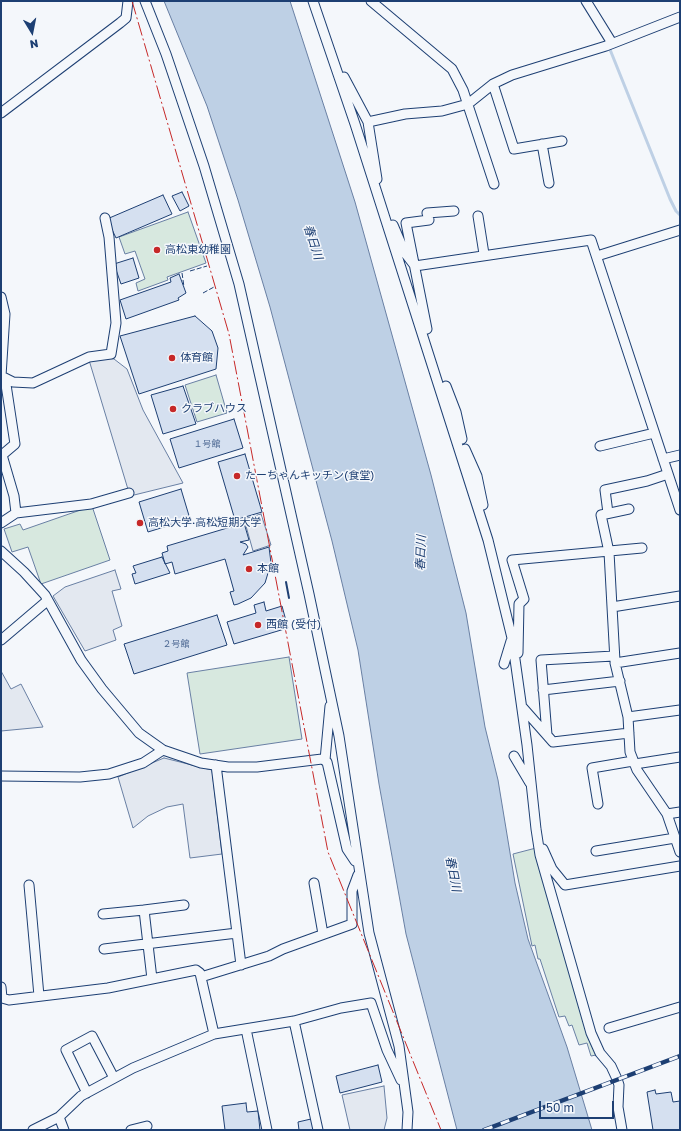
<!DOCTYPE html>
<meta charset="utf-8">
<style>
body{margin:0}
#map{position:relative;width:681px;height:1131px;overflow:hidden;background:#f4f7fb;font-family:"Golos Text",sans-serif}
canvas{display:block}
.frame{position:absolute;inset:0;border:2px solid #1d3f73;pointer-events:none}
.north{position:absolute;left:12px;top:12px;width:40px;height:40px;-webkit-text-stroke:3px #f4f7fb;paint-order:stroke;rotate:170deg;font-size:11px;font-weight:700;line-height:16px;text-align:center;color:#1d3f73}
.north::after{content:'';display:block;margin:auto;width:14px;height:18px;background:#1d3f73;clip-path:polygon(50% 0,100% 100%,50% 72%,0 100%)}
.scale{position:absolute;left:539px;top:1101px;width:75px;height:18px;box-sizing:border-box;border:2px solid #1d3f73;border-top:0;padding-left:5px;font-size:12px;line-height:14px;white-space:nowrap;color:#1d3f73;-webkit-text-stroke:3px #f4f7fb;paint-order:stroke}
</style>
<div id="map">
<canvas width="681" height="1131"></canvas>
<div class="frame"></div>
<div class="north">N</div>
<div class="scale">50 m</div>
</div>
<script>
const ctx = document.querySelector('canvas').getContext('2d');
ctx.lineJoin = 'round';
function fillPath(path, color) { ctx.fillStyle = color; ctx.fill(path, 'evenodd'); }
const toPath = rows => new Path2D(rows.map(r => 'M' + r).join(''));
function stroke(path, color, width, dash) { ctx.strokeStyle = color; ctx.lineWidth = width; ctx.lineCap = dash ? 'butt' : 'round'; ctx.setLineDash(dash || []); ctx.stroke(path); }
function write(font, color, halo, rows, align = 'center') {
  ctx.font = font + ' "Golos Text","Noto Sans JP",sans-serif'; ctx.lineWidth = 3; ctx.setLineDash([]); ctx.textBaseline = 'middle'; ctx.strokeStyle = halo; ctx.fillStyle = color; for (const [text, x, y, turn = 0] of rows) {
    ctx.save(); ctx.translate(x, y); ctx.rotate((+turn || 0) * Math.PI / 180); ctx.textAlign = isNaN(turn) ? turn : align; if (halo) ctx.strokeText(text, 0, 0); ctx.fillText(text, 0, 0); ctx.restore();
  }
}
const green = toPath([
 [188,212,206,263,167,277,168,280,138,291,136,283,145,279,135,251,125,254,119,237,188,212],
 [216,375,227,413,197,422,185,385,216,375],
 [92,506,110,560,41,584,28,547,12,552,4,529,20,524,23,530,92,506],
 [289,657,302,739,200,754,187,673,289,657],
 [536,848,596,1055,591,1056,587,1043,579,1045,572,1025,569,1026,565,1016,559,1017,540,959,538,959,535,945,532,946,513,854,536,848]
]);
fillPath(green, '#d7e8df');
stroke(green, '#687fa3', 1);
const parking = toPath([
 [99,357,114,359,127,369,143,410,183,483,130,496,89,360,99,357],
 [261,514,271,545,253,551,244,519,261,514],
 [115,570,121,589,112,591,122,626,113,630,116,640,85,651,53,596,65,587,115,570],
 [1,671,11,689,21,684,43,727,1,731,1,671],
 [164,758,212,770,222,854,190,858,183,804,167,807,148,816,133,828,118,777,164,758],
 [384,1086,387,1118,384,1130,350,1130,342,1095,384,1086]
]);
fillPath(parking, '#e3e8f0');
stroke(parking, '#687fa3', 1);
const water = toPath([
 [164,1,290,1,355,202,431,475,466,613,485,727,498,780,515,883,528,939,567,1047,592,1130,457,1130,406,934,379,784,358,650,332,541,270,307,238,200,207,106,164,1]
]);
fillPath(water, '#bed0e5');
stroke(water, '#687fa3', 1);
stroke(toPath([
 [609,47,670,199,676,211,680,215]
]), '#bed0e5', 3);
const building = toPath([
 [182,192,189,206,180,211,172,196,182,192],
 [163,195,172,214,116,238,107,219,163,195],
 [133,258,139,278,121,284,114,264,133,258],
 [179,274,186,293,178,298,179,300,126,319,120,300,171,282,170,278,179,274],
 [195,316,212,331,218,348,216,369,139,394,120,336,195,316],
 [183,386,196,424,163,434,151,395,183,386],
 [234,419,243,448,179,468,170,439,234,419],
 [245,454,262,512,235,520,218,462,245,454],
 [181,489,190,519,148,532,139,502,181,489],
 [244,523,249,540,240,542,246,544,248,547,243,555,269,547,271,563,265,583,251,598,238,604,234,605,230,592,234,591,225,559,175,574,172,562,165,564,162,553,168,551,167,546,244,523],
 [162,557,170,573,135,584,132,574,136,573,133,566,162,557],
 [264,602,266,611,282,606,288,628,234,644,227,622,256,613,254,605,264,602],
 [217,615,227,645,134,674,124,644,217,615],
 [378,1065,382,1082,340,1093,336,1076,378,1065],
 [655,1090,656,1094,671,1092,673,1102,680,1101,680,1130,653,1130,647,1092,655,1090],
 [246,1103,247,1112,258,1111,260,1130,225,1130,222,1106,246,1103],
 [311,1119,314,1130,299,1130,298,1122,311,1119]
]);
fillPath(building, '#d5e0f0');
stroke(building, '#1d3f73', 1);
const minor = toPath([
 [145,1,166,54,204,166,239,284,309,594,339,736,369,933,399,1046,408,1112,407,1130],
 [313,1,355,124,488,540,512,638,527,745,536,829,540,855,591,1033,600,1053,611,1066,617,1079,619,1085,618,1107,622,1130],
 [371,1,452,69,463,90,494,184],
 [586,1,612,43],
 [344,77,368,122],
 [493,84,514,149,562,141],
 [1,113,120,23,126,18,128,1],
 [542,144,549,183],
 [377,179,368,122,405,114,442,111,468,104,493,84,512,75,606,46,680,17],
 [478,216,484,254],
 [393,225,405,253,415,266,591,240,680,510],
 [597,256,680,230],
 [1,297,5,314,1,376],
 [427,329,406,223,429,220,427,213,454,211],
 [1,376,13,382,33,383,89,357,111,354,116,323,109,237,105,218],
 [5,378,15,444,2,455,14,496,16,513],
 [446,386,456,412,462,439],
 [600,446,654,433],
 [465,449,477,476,483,505],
 [663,459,680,455],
 [608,513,605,490,647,481,668,474],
 [1,523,16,513,91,504,129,493],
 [1,551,24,572,45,595,81,660,102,689,139,733,163,750,201,763,228,767,257,767,322,759,327,762,347,849,355,861],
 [612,607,609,552,601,515,629,509],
 [1,640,47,601],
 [518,653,519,604,524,599,512,560,642,548],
 [680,653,615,663,628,717,630,752,637,770,667,814,680,852],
 [615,661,612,607,680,596],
 [504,664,511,641],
 [543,690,620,681],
 [523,708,553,742,629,733],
 [628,717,680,710],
 [547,735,541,660,614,656],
 [514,756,530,783],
 [325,760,330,706],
 [635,764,680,757],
 [216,765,241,965],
 [1,776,80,777,109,774,143,763,163,750],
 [598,804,592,768,633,761],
 [667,814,680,812],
 [543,849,552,869,565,885,680,866],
 [596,851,675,838],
 [314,883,323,934],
 [29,885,39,996],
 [144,910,184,905],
 [103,914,144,910,152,979],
 [104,949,237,933],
 [201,977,269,956,283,949,352,924,352,891,358,875],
 [1,987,2,998,9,1000,108,988,196,970,200,973,214,1034],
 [294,1021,318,1130],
 [609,1028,680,1007],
 [246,1029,267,1130],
 [87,1093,66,1050,92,1036,114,1078],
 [59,1117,64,1130],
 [33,1130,59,1117,81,1096,133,1068,214,1034,294,1021,341,1008,371,1003,387,1050,401,1080],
 [131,1130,147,1126]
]);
stroke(minor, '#1d3f73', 11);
stroke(minor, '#f4f7fb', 9);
const rail = toPath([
 [484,1130,680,1056]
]);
stroke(rail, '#1d3f73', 4.5);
stroke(rail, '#f4f7fb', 3, [9]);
stroke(toPath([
 [190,271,207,266],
 [182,273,184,287],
 [203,293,214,287]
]), '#1d3f73', 1, [5, 2]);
stroke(toPath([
 [286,582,289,598]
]), '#1d3f73', 2);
stroke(toPath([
 [132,1,229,334,328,852,441,1130]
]), '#c62828', 1, [14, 3, 2, 3]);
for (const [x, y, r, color] of [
 [157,250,4,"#c62828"],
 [172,358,4,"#c62828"],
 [173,409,4,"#c62828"],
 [237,476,4,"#c62828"],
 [140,523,4,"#c62828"],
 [249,569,4,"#c62828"],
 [258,625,4,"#c62828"]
]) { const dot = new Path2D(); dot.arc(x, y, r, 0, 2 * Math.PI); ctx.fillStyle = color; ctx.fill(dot); stroke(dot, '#f4f7fb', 1.5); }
write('9px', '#4b6792', null, [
 ["１号館",207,444],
 ["２号館",176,644]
]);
write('11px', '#1d3f73', '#f4f7fb', [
 ["高松東幼稚園",165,250],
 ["体育館",180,358],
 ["クラブハウス",181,409],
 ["たーちゃんキッチン(食堂)",245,476],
 ["高松大学·高松短期大学",148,523],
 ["本館",257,569],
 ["西館 (受付)",266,625]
], 'left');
write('italic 12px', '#1d3f73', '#f4f7fb', [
 ["春日川",313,242,72],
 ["春日川",421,553,-88],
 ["春日川",453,874,79]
]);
</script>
